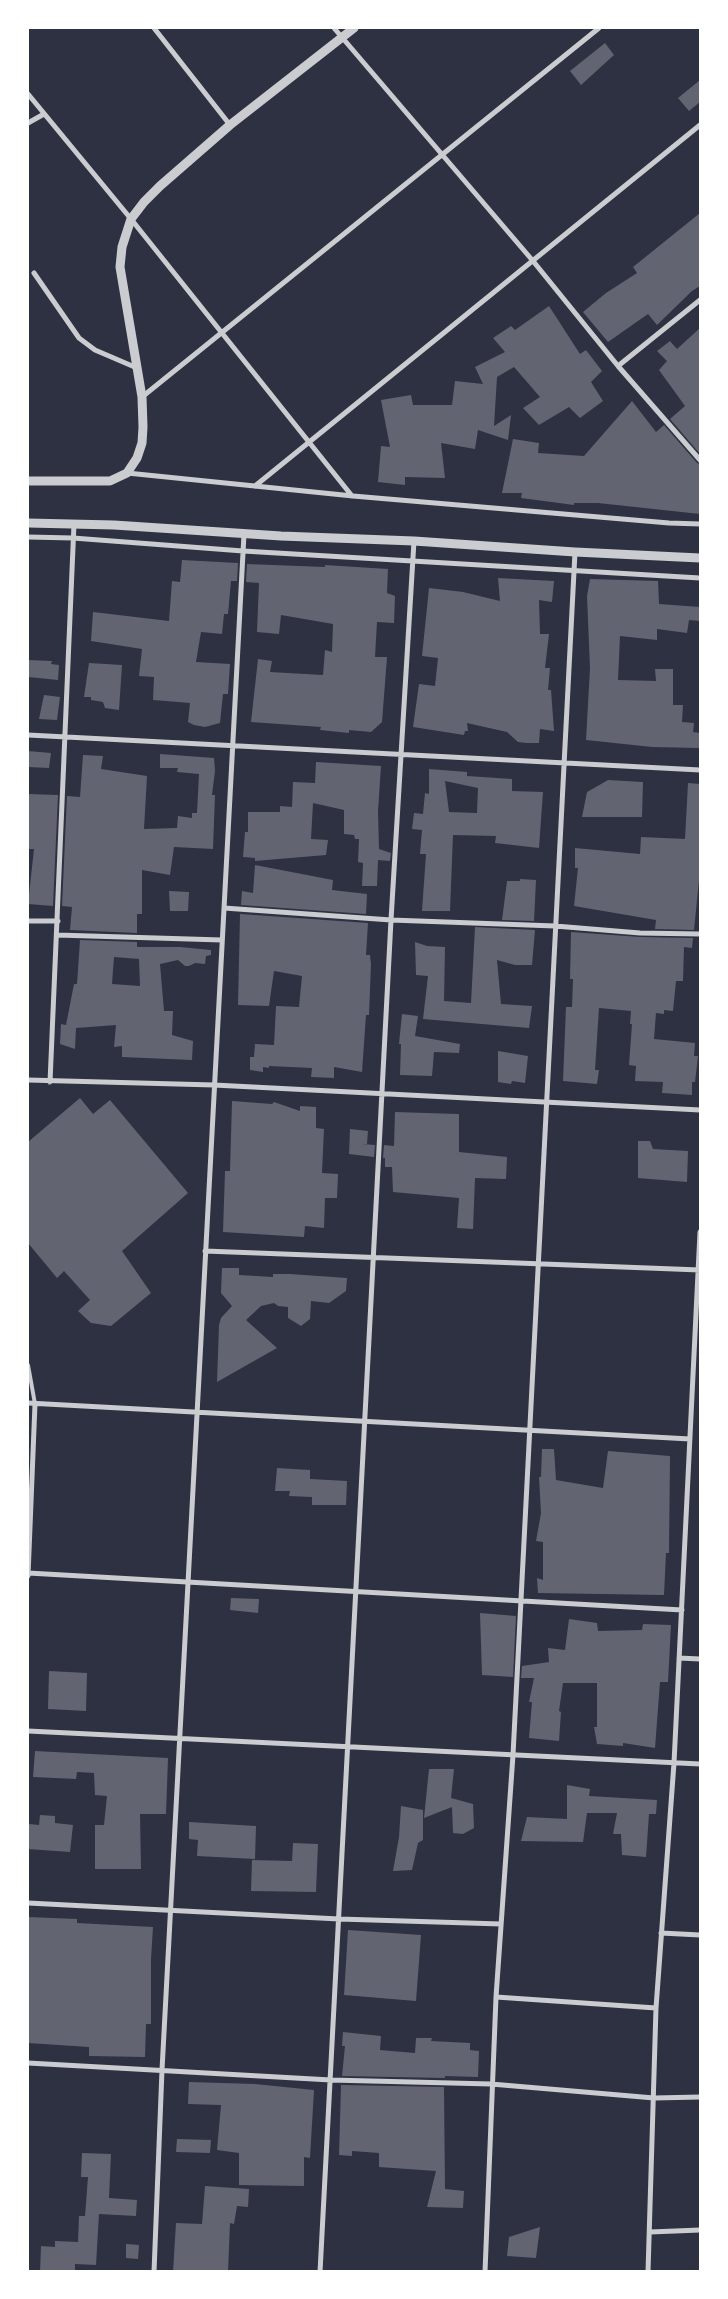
<!DOCTYPE html>
<style>
body{margin:0}
#map{position:relative;width:728px;height:2299px;overflow:hidden;background:#2d3142;font-family:"Roboto Condensed",sans-serif}
canvas{display:block}
.frame{position:absolute;inset:0;border:29px solid #fff;pointer-events:none}
</style>
<div id="map">
<canvas width="728" height="2299"></canvas>
<div class="frame"></div>
</div>
<script>
const ctx = document.querySelector('canvas').getContext('2d');
ctx.lineJoin = 'round';
function fillPath(path, color) { ctx.fillStyle = color; ctx.fill(path, 'evenodd'); }
const toPath = rows => new Path2D(rows.map(r => 'M' + r).join(''));
function stroke(path, color, width, dash) { ctx.strokeStyle = color; ctx.lineWidth = width; ctx.lineCap = dash ? 'butt' : 'round'; ctx.setLineDash(dash || []); ctx.stroke(path); }
fillPath(toPath([
 [605,43,614,55,581,85,570,71],
 [700,80,700,102,689,111,678,98],
 [700,213,700,286,692,291,657,325,648,314,608,342,583,312,606,293,637,273,633,267],
 [549,306,580,354,586,350,602,371,591,382,603,401,580,418,569,407,539,425,523,408,540,397,514,367,497,377,494,426,511,415,508,440,478,430,475,449,441,443,445,478,405,477,405,485,378,482,381,446,390,447,381,400,411,395,413,405,452,405,455,381,483,384,475,367,505,352,493,338,511,326,515,330],
 [700,328,700,454,670,419,685,406,659,370,667,361,657,351,670,341,677,349],
 [632,401,656,432,664,425,697,463,700,464,700,514,598,503,574,503,574,505,521,498,522,493,502,493,513,439,539,443,538,453,584,456],
 [182,560,238,563,237,581,231,581,228,614,224,614,222,634,201,632,196,662,230,664,228,694,223,694,220,723,205,727,194,725,188,722,190,703,153,700,154,677,139,676,142,649,91,641,93,612,169,621,172,581,180,582],
 [247,564,325,567,325,565,388,569,387,593,395,596,394,623,377,622,375,657,387,657,382,722,371,732,349,730,349,733,320,730,321,727,251,722,258,659,272,661,270,672,323,675,325,650,332,652,333,624,281,615,279,634,257,632,259,583,246,582],
 [498,578,554,581,552,602,539,600,540,634,549,634,545,668,550,668,548,690,551,690,554,731,540,729,539,743,526,743,518,742,507,732,467,723,468,731,465,731,464,735,413,727,419,684,435,686,438,658,422,656,429,588,463,592,500,601],
 [590,579,658,581,659,604,700,607,700,621,689,620,687,633,657,629,657,640,620,636,618,680,656,681,655,669,673,669,673,705,683,705,682,722,694,723,693,732,700,733,699,748,652,747,586,740,590,668,587,596],
 [28,660,52,661,51,664,59,665,58,680,28,677],
 [89,663,122,665,119,710,105,708,103,702,91,700,91,697,84,697],
 [44,695,60,697,57,720,39,719],
 [28,751,51,753,49,768,28,767],
 [160,754,214,758,215,771,212,795,215,795,213,849,174,847,170,875,142,870,142,914,137,914,137,933,70,930,72,907,62,906,67,796,80,797,83,755,103,756,101,769,147,776,144,829,177,828,178,816,192,818,192,813,197,813,199,774,177,772,178,768,160,768],
 [316,762,381,766,378,811,379,849,391,853,390,861,378,860,377,886,362,886,363,863,358,862,359,839,355,839,354,835,344,834,344,810,313,803,311,839,328,840,326,855,255,861,255,858,243,857,245,832,248,832,248,812,280,812,280,806,292,807,293,782,315,783],
 [429,769,467,772,467,776,512,779,512,791,543,792,539,848,495,843,496,836,453,835,450,911,422,911,426,854,420,854,422,830,412,829,414,813,423,814,425,793,429,794],
 [445,781,478,788,477,813,449,812],
 [608,780,643,782,642,817,582,817,587,792],
 [688,783,700,784,700,880,699,880,694,930,655,929,656,920,574,906,578,868,575,868,575,848,640,854,641,837,685,839],
 [28,794,58,795,53,906,28,904,34,849,28,849],
 [255,865,333,880,332,890,367,894,366,914,241,905,242,891,253,893],
 [520,879,536,880,534,921,502,920,507,881,520,881],
 [169,891,189,892,188,911,170,911],
 [240,914,368,923,366,955,370,955,371,964,369,1015,366,1015,362,1072,334,1067,334,1078,311,1077,312,1068,269,1066,269,1068,263,1067,263,1072,250,1070,250,1057,254,1057,255,1044,274,1045,276,1006,299,1007,302,976,274,971,269,1006,238,1005],
 [475,927,535,930,532,965,515,965,497,960,501,1004,532,1006,529,1028,423,1019,428,976,416,975,415,942,427,946,445,947,444,1001,471,1003],
 [571,932,640,937,693,938,692,948,684,947,683,981,676,981,673,1011,664,1010,664,1014,656,1013,654,1039,695,1043,694,1056,698,1056,695,1082,692,1082,692,1095,662,1093,663,1082,635,1081,636,1066,629,1065,632,1024,630,1024,631,1011,599,1008,595,1070,599,1070,597,1084,563,1081,566,1007,572,1007,573,979,570,979],
 [80,940,137,942,137,947,180,947,211,950,211,955,206,956,205,964,195,963,189,966,185,966,178,960,160,964,164,1011,173,1011,172,1035,193,1041,192,1060,122,1057,122,1046,114,1047,116,1025,76,1028,75,1049,60,1044,61,1024,66,1025,74,984,77,984],
 [114,957,139,959,140,986,112,984],
 [402,1014,418,1016,415,1036,460,1044,459,1053,434,1052,432,1076,400,1075,401,1044,399,1044],
 [498,1051,528,1056,525,1083,512,1081,511,1084,498,1082],
 [80,1098,93,1114,110,1100,188,1193,122,1251,151,1293,111,1326,91,1323,78,1311,90,1300,64,1271,57,1278,28,1243,28,1142],
 [232,1101,272,1104,274,1102,300,1111,300,1106,316,1107,316,1128,324,1129,322,1173,338,1174,337,1198,325,1198,324,1228,305,1226,304,1237,223,1232,225,1171,230,1171],
 [395,1112,459,1114,459,1152,507,1157,506,1179,475,1178,473,1229,457,1228,459,1198,393,1192,392,1167,385,1167,385,1158,383,1158,384,1145,394,1146],
 [350,1129,368,1131,367,1144,362,1144,375,1145,374,1157,349,1154],
 [638,1141,650,1141,653,1149,688,1151,687,1182,638,1178],
 [222,1268,239,1268,239,1275,273,1277,273,1274,290,1274,347,1278,346,1291,329,1303,311,1301,310,1319,301,1326,288,1318,288,1307,278,1306,274,1303,261,1306,246,1320,277,1348,217,1382,219,1325,221,1318,232,1306,221,1293],
 [542,1449,554,1449,556,1480,603,1488,608,1451,670,1456,669,1553,666,1553,664,1595,538,1593,537,1578,543,1580,543,1542,536,1541,541,1513,539,1477,541,1477],
 [277,1468,310,1470,310,1479,347,1481,346,1505,312,1505,312,1497,289,1496,290,1491,275,1491],
 [231,1598,259,1599,258,1613,230,1610],
 [480,1613,516,1616,513,1677,482,1675],
 [569,1619,597,1623,598,1631,642,1630,643,1624,671,1625,668,1682,660,1682,655,1748,623,1743,623,1746,597,1744,594,1727,597,1727,597,1683,563,1683,559,1711,561,1712,559,1741,529,1738,532,1702,529,1702,534,1678,521,1678,522,1666,549,1662,548,1648,565,1650],
 [49,1671,87,1673,86,1711,48,1709],
 [35,1751,168,1758,166,1814,140,1814,141,1869,95,1869,95,1825,104,1825,107,1796,95,1795,94,1773,77,1772,76,1779,33,1777],
 [429,1769,454,1769,451,1798,473,1804,474,1828,463,1834,453,1833,452,1807,424,1818],
 [567,1785,590,1789,589,1796,657,1800,656,1814,649,1814,646,1857,622,1855,621,1834,613,1834,617,1813,587,1813,583,1842,521,1841,527,1817,567,1819],
 [401,1806,423,1810,423,1840,418,1843,412,1870,393,1871,399,1837],
 [40,1815,55,1816,55,1823,73,1825,70,1852,28,1849,29,1824,39,1825],
 [189,1822,256,1826,255,1859,197,1856,198,1840,189,1839],
 [293,1843,318,1844,316,1892,251,1891,252,1860,292,1861],
 [28,1917,77,1919,77,1923,153,1927,151,1959,151,2024,146,2024,145,2057,89,2056,89,2047,28,2043],
 [348,1930,421,1935,416,2001,344,1995],
 [343,2032,381,2036,380,2050,415,2053,416,2038,432,2038,431,2041,470,2043,470,2050,479,2051,478,2077,445,2076,445,2078,342,2076,345,2046,342,2046],
 [189,2082,255,2084,314,2090,310,2158,304,2157,304,2186,239,2185,239,2153,217,2150,221,2105,188,2104],
 [341,2085,444,2087,445,2189,464,2191,463,2208,427,2207,436,2171,379,2167,379,2153,352,2151,352,2156,339,2155],
 [177,2139,211,2140,210,2153,176,2152],
 [82,2153,111,2154,109,2198,137,2200,136,2216,99,2214,96,2265,75,2264,75,2272,40,2272,41,2246,55,2247,55,2241,78,2242,79,2216,85,2216,88,2177,81,2177],
 [205,2186,249,2189,248,2207,237,2206,234,2224,230,2223,228,2272,173,2272,176,2223,202,2224],
 [540,2227,536,2258,507,2256,509,2237],
 [126,2244,139,2245,138,2259,126,2258]
]), '#626471');
stroke(toPath([
 [28,1365,35,1404]
]), '#caccd0', 4);
stroke(toPath([
 [154,28,230,125],
 [334,28,533,261,618,366,700,460],
 [28,94,131,219,352,496],
 [28,123,44,114],
 [34,273,79,338,95,350,137,368],
 [618,366,700,300],
 [142,397,599,28],
 [127,473,353,496,669,523,700,524],
 [255,486,700,125],
 [28,537,73,538,243,551,700,578],
 [28,735,700,770],
 [224,908,391,920,555,926,640,933,700,934],
 [28,921,58,921],
 [57,935,222,940],
 [28,1080,214,1085,700,1110],
 [50,1082,74,524],
 [205,1251,700,1270],
 [28,1403,690,1439],
 [28,1573,682,1610],
 [28,1576,35,1404],
 [679,1658,700,1659],
 [28,1731,700,1764],
 [28,1903,339,1919,501,1924],
 [661,1933,700,1935],
 [496,1997,656,2008],
 [28,2063,331,2080,491,2084,654,2098,700,2097],
 [650,2232,700,2230],
 [154,2272,162,2070,244,534],
 [320,2272,391,920,414,541],
 [485,2272,496,1997,513,1755,575,552],
 [648,2272,656,2008,674,1763,700,1232]
]), '#caccd0', 5);
stroke(toPath([
 [28,481,110,481,127,473,137,458,142,443,143,427,142,397,120,267,122,247,131,219,144,202,160,186,230,125,354,28],
 [28,523,114,525,281,536,414,541,575,552,700,558]
]), '#caccd0', 9);
</script>
